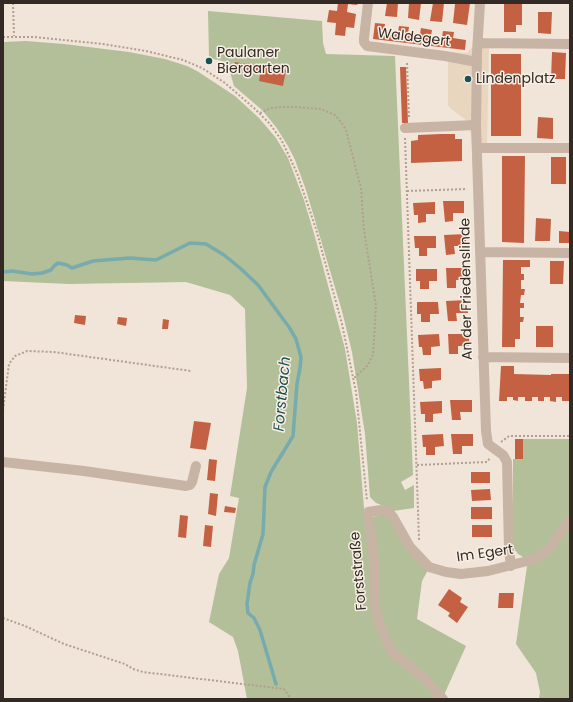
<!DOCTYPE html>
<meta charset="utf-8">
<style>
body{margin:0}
#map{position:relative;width:573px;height:702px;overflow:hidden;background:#f0e5d8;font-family:Poppins,sans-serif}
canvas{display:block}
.frame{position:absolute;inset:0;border:4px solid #332a26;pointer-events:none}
</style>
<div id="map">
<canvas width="573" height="702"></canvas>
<div class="frame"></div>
</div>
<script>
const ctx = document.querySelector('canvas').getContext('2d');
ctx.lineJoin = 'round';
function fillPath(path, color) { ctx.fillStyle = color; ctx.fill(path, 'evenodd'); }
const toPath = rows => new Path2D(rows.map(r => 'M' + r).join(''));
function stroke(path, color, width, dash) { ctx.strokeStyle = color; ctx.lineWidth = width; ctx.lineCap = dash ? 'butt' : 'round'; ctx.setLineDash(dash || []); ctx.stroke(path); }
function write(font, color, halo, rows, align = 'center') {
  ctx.font = font + ' Poppins,sans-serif'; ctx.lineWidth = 3; ctx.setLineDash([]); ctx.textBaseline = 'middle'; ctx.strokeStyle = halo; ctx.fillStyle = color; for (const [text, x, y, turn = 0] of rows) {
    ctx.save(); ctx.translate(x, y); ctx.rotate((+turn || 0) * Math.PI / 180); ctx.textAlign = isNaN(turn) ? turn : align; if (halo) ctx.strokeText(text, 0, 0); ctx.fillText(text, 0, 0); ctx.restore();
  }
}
fillPath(toPath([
 [208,11,322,21,323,43,326,54,395,56,413,475,401,482,405,490,414,485,414,508,393,511,387,507,376,503,370,497,365,434,352,352,342,311,306,190,295,160,288,146,276,127,262,110,234,86,227,62,209,58],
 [26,41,64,44,129,52,165,59,187,66,197,71,235,96,259,118,276,138,288,158,304,200,315,237,345,349,357,423,365,520,381,514,387,516,428,570,422,581,417,619,466,646,444,695,441,699,247,699,238,651,233,637,209,622,219,574,229,558,239,498,230,496,247,388,245,309,230,295,186,282,69,284,3,281,3,42],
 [523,439,570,439,570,514,549,544,536,554,528,557,523,557,518,554,515,550,513,544,513,459,523,459],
 [570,525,570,699,539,699,540,692,536,673,516,644,527,566]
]), '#b2bf98');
fillPath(toPath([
 [472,47,489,48,487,144,472,145,471,134,466,120,451,109,448,105,448,52,467,53]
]), '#e8d6bf');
stroke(toPath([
 [3,272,12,271,32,274,42,273,51,270,54,266,58,263,67,265,72,268,93,261,130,258,156,260,190,243,206,244,224,255,240,268,258,285,289,327,296,339,301,357,300,368,297,384,293,436,271,472,265,487,263,534,254,565,253,574,250,583,247,604,248,613,254,618,260,630,276,684]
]), '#77abad', 3.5);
fillPath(toPath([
 [338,3,358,3,357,5,348,4,347,12,356,14,354,28,346,27,345,36,335,35,336,23,327,22,329,10,337,11],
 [387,3,398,3,397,17,385,16],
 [409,3,421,3,419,20,408,18],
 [433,3,444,3,442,22,430,21],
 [453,3,470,3,467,25,453,23,455,4],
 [504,3,522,3,522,25,516,25,516,32,504,32],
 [538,12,552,12,551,34,538,33],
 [375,23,385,24,384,31,398,32,399,26,409,27,408,33,420,34,421,28,432,30,431,36,442,37,443,31,454,32,453,38,466,40,465,50,373,39],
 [552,52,566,53,565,79,551,79],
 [491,54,521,54,521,136,491,136],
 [235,62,246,64,246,63,286,70,283,86,259,81,260,74,233,69],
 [400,67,406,67,408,123,402,123],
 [538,117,553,118,553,139,537,138],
 [441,134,455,134,455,139,462,139,462,161,411,163,411,141,418,140,418,135],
 [502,156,525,156,524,243,502,242],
 [551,157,566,157,566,184,551,184],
 [443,201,464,201,464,213,453,213,453,221,445,222],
 [435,202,435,214,426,214,426,222,418,223,418,215,414,215,413,203],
 [536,218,551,219,550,241,535,241],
 [559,231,570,232,570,243,559,243],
 [466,234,466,246,454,246,455,254,446,255,444,235],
 [414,236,436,236,436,248,427,248,427,256,419,256,419,248,415,248],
 [503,260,530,260,530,267,521,267,521,274,524,274,524,280,521,280,521,289,525,289,524,295,521,295,520,303,524,303,524,308,520,308,520,317,524,317,523,322,520,322,520,339,515,339,515,347,502,347],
 [550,261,564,261,563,284,550,284],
 [446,268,467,268,467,280,456,280,456,288,447,288],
 [416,269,437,269,437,281,429,281,429,289,420,289,420,281,416,281],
 [468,300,468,313,456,313,457,321,448,321,446,301],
 [417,302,438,302,439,314,430,314,430,322,421,322,421,314,417,314],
 [75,315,86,316,85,325,74,323],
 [118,317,127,318,126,326,117,324],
 [163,319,169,320,168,329,162,329],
 [536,326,553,326,553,347,536,347],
 [439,334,440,346,431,347,431,355,423,355,422,347,419,347,418,335],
 [448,334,469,334,469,346,458,346,458,354,449,354],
 [501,366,514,366,514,374,551,375,551,374,570,374,570,401,562,401,562,397,556,397,556,402,550,401,550,397,544,397,544,401,538,401,538,397,532,397,532,401,525,401,525,397,518,397,518,401,513,400,513,397,507,397,507,401,499,401],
 [441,368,441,380,432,381,432,388,424,389,423,381,420,381,419,369],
 [450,400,472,400,472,412,460,412,461,420,452,420],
 [442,401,442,413,433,414,433,422,425,422,425,414,421,414,420,402],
 [194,421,211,423,206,450,190,448],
 [443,434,444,446,435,447,435,455,426,455,426,447,423,447,422,435],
 [451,434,473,434,473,446,462,446,462,454,453,454],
 [515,439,523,439,523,459,515,459],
 [209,459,217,460,215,481,207,480],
 [471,472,490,472,490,483,471,483],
 [490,489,491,500,472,501,471,490],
 [210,493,218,494,216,516,208,514],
 [225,506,236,508,235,513,224,512],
 [471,507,492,507,492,519,471,519],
 [180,515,188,516,186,538,178,537],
 [205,525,213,526,211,547,203,546],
 [472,525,492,525,492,537,472,537],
 [449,589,462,598,460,602,468,607,457,623,448,616,450,613,438,605],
 [499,593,514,593,513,608,498,608]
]), '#c46142');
stroke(toPath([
 [13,3,14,36],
 [3,37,34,37,103,44,146,51,183,60,202,68,225,83,254,108,270,124,282,141,297,173,316,229,342,324,356,392,367,501],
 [407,63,409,118],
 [260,113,271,108,282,107,296,107,321,109,335,115,341,122,346,130,361,188,364,230,376,306,373,355,368,365,353,379],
 [405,138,419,540],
 [407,191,467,189],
 [3,410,9,364,15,356,27,351,54,352,191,371],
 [501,442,509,436,570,436],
 [417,465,487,462,490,458],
 [3,618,25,626,64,644,125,664,133,669,143,672,284,689,291,699]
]), '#b39e8f', 2, [2, 2]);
stroke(toPath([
 [368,3,364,38,364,42,367,46,445,56,477,62],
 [480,3,477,52,476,125,486,431,488,444,503,455,507,462,509,550,511,566],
 [478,43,570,44],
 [405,128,476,125],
 [477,148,570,148],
 [480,252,570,253],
 [483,357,570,358],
 [3,462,84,471,186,486,190,485,192,482,196,466],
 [443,699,424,678,392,652,381,628,375,607,374,559,368,512,381,510,389,512,393,517,410,547,429,567,446,572,461,574,488,571,535,559,549,549,570,520]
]), '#c8b4a4', 10);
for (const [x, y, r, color] of [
 [209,61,4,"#1c5054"],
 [468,79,4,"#1c5054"]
]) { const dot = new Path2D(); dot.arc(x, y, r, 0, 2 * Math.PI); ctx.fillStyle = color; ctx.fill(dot); stroke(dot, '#f8efe4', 1.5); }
write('14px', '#332a26', '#f8efe4', [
 ["Waldegert",414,38,7],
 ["An der Friedenslinde",467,289,-91],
 ["Im Egert",485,554,-8],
 ["Forststraße",359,571,-95]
]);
write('14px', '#332a26', '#f8efe4', [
 ["Paulaner",217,53],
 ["Biergarten",217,69],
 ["Lindenplatz",476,79]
], 'left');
write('italic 15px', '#1c5054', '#f8efe4', [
 ["Forstbach",283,394,-85]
]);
</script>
